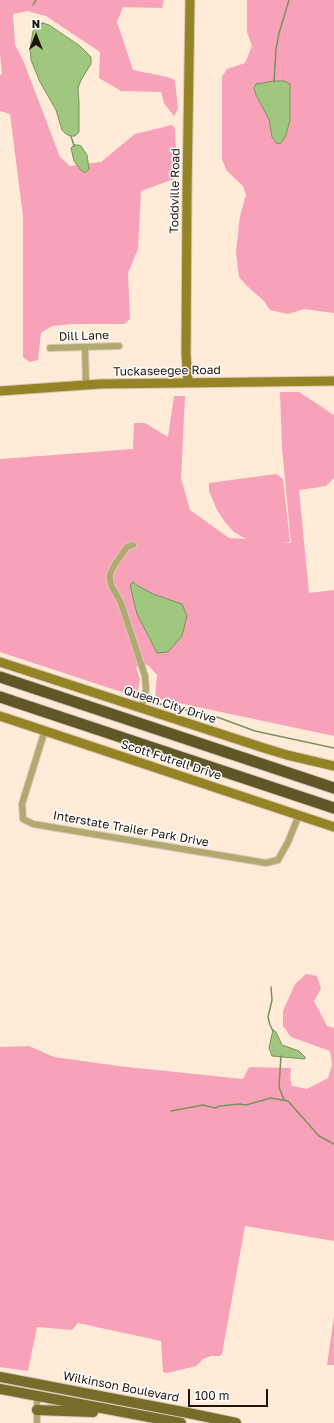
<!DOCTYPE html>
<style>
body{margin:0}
#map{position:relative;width:334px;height:1423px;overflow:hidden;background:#ffebd7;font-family:"Golos Text",sans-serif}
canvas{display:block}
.north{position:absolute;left:16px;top:16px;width:40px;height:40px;-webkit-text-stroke:3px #fff;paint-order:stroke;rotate:0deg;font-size:11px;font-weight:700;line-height:16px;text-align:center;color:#1d150c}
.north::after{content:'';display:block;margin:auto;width:14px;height:18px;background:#1d150c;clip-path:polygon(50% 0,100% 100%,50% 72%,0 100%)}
.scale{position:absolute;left:188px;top:1389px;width:80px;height:18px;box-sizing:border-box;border:2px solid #1d150c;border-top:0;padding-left:5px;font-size:12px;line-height:14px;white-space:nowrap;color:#1d150c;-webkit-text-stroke:3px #fff;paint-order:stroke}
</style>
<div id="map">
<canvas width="334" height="1423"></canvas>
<div class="north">N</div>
<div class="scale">100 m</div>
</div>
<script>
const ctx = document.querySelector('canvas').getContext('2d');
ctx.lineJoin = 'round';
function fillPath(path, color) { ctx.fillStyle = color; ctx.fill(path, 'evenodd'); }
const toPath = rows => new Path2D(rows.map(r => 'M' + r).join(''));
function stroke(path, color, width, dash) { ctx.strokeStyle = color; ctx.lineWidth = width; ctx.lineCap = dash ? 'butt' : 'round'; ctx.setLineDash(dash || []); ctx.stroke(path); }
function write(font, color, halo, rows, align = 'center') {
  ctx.font = font + ' "Golos Text",sans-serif'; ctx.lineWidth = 3; ctx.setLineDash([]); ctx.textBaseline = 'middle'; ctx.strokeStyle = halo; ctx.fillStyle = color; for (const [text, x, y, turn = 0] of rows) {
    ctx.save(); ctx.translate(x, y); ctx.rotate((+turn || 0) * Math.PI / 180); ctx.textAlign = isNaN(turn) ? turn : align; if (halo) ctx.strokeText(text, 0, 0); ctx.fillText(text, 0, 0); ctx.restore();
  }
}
fillPath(toPath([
 [0,0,164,0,162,8,123,7,117,22,133,70,167,77,175,80,178,109,174,116,164,103,161,92,121,91,99,78,100,52,46,16,27,11,13,14,15,45,23,60,60,157,70,166,101,162,135,134,172,125,175,128,177,172,174,179,141,191,138,249,128,273,130,319,124,324,74,324,52,326,41,333,38,360,30,362,23,357,23,216,10,114,0,111,0,75,2,74,0,53],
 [247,0,334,0,334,313,304,309,288,314,270,310,264,301,247,286,239,277,236,252,240,216,246,195,243,186,227,171,222,160,222,77,227,69,245,63,252,46,247,32],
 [274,81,279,82,272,137,269,119,256,95,254,86],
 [280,392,299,392,334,415,334,478,326,486,299,490,309,593,334,590,334,736,155,698,157,675,148,665,136,667,140,679,137,697,0,652,0,459,133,449,134,423,145,423,168,437,174,396,185,396,181,478,190,510,229,538,246,539,234,532,225,522,217,510,209,491,209,483,276,474,283,479,290,542,281,542,291,543,282,448],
 [306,974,317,976,321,989,314,1001,327,1026,334,1028,334,1241,245,1226,222,1354,220,1356,211,1356,203,1359,196,1366,167,1373,163,1372,161,1341,78,1323,72,1330,37,1327,28,1371,0,1367,0,1047,29,1046,54,1057,118,1066,243,1079,249,1067,291,1068,290,1078,292,1086,307,1089,328,1078,332,1065,330,1051,291,1037,283,1026,283,1011,295,984],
 [334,1316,334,1365,327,1365]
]), '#f8a2b9');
const water = toPath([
 [43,23,49,25,80,46,91,57,91,64,81,80,78,88,79,103,79,132,75,136,70,136,66,134,62,130,56,110,40,82,31,60,30,49,33,31,39,24,43,23],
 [274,81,284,81,290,84,290,120,286,135,281,143,277,144,272,137,269,119,256,95,254,88,256,84,274,81],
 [74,145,79,145,81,146,87,155,89,169,86,172,83,172,80,169,74,161,71,148,74,145],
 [133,582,138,586,153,594,182,604,187,616,182,636,168,652,157,653,137,614,130,585,133,582],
 [273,1030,276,1032,282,1045,299,1051,305,1057,305,1059,272,1056,269,1048,273,1030]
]);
fillPath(water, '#9fc77f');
stroke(water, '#78925c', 1);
stroke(toPath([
 [33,5,36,0],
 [274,82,276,49,279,33,289,0],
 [71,136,74,146],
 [151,702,217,717,255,731,334,748],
 [271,987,272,1000,268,1017,270,1025,273,1031],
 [281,1056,279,1087,284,1100],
 [171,1111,203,1105,215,1108,220,1106,239,1104,246,1105,271,1098,288,1101,319,1136,334,1144]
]), '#78925c', 1.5);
const street = toPath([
 [85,347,86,385],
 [50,348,119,346],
 [133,545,127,547,115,564,110,574,110,579,111,585,121,603,145,676,146,690,141,708],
 [45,730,22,804,23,819,33,824,266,863,278,860,288,842,299,815],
 [37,1395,37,1423]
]);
const secondary = toPath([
 [188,382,186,354,187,193,190,0],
 [0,391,100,384,334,381],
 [0,662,264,748,287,755,334,766],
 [0,716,334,827]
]);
const primary = toPath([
 [0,1377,188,1413,236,1423],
 [0,1389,181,1423],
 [37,1410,93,1412]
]);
const highway = toPath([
 [0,677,334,788],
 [0,697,334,808]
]);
stroke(street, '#dbc9b7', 8);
stroke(secondary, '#dbc9b7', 11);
stroke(primary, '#dbc9b7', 12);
stroke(highway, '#dbc9b7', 13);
stroke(street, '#b2a871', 6);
stroke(secondary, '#948425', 9);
stroke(primary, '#776c2c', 10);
stroke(highway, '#5f5728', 11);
write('12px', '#1d150c', '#fff', [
 ["Toddville Road",175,191,-89],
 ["Dill Lane",84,336,-2],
 ["Tuckaseegee Road",167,371,-1],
 ["Queen City Drive",170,705,18],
 ["Scott Futrell Drive",171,760,18],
 ["Interstate Trailer Park Drive",131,829,10],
 ["Wilkinson Boulevard",121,1387,11]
]);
</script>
